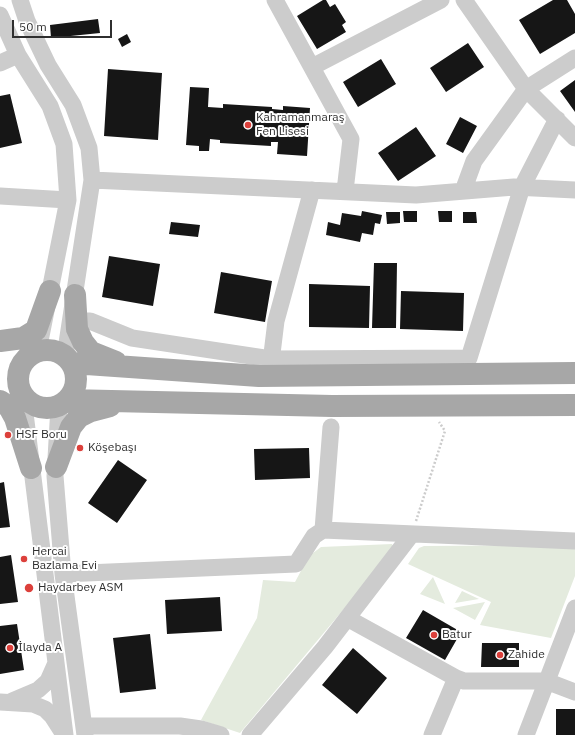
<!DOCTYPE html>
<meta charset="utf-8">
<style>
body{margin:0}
#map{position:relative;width:575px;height:735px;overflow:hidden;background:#fff;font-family:"IBM Plex Sans",sans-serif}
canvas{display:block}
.scale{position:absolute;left:12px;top:20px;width:100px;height:18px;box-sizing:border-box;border:2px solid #2f2f2f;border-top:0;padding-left:5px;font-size:12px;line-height:14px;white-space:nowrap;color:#2f2f2f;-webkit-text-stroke:3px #fff;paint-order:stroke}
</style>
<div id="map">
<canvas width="575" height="735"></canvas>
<div class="scale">50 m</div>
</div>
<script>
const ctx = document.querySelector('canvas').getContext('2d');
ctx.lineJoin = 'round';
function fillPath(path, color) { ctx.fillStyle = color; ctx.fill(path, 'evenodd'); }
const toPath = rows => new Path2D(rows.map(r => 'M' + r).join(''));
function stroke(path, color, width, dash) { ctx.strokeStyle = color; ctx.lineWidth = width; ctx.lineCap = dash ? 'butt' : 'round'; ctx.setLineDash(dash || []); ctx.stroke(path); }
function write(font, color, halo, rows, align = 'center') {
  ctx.font = font + ' "IBM Plex Sans",sans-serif'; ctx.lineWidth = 4; ctx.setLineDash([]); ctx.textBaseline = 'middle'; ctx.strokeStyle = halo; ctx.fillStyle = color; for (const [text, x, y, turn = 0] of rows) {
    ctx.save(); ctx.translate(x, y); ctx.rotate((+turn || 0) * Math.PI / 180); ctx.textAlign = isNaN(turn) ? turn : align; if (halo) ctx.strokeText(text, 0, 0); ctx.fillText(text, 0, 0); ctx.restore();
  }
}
fillPath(toPath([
 [392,544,394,549,240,733,201,720,257,618,263,580,295,582,309,556,321,547],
 [575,545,575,576,551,638,480,625,491,602,408,564,419,548,424,546],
 [433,577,445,604,420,594],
 [462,591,479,599,455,603],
 [485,602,475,620,453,608]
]), '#e4ebde');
fillPath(toPath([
 [323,0,326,0,330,7,335,4,346,22,342,25,346,32,317,49,297,16],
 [553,0,567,0,575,14,575,33,540,54,519,20],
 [98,19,100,33,51,38,50,25],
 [127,34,131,42,122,47,118,39],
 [468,43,484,67,446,92,430,68],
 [381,59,396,84,358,107,343,82],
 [108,69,162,73,158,140,104,136],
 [575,80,575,112,560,91],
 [190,87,209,88,208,107,223,108,223,104,272,107,272,109,283,110,283,106,310,108,307,156,277,154,278,142,271,142,271,146,220,143,220,140,210,139,209,151,199,151,199,146,186,145],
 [10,94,22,143,0,148,0,96],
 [460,117,477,126,463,153,446,144],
 [416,127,436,156,398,181,378,153],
 [362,211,382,215,380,224,375,223,373,235,362,233,360,242,326,235,328,222,340,225,342,213,361,216],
 [403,211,417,211,417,222,404,222],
 [438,211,452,211,452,222,439,222],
 [386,212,400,212,400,223,387,224],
 [463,212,476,212,477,223,463,223],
 [171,222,200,225,198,237,169,234],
 [109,256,160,264,153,306,102,297],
 [374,263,397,263,396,328,372,328],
 [221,272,272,281,265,322,214,313],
 [309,284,370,286,369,328,309,327],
 [401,291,464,293,463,331,400,329],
 [309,448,310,478,255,480,254,449],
 [118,460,147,480,117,523,88,503],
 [4,482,10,527,0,528,0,483],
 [11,555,18,602,0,604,0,557],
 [220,597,222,631,167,634,165,600],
 [423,610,461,632,445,660,406,638],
 [17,624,24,670,0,674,0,626],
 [150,634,156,689,120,693,113,638],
 [482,643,519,643,519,667,481,667],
 [353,648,387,678,357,714,322,685],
 [556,709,575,709,575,735,556,735]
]), '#161616');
stroke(toPath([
 [416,521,445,431,439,422]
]), '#ccc', 2.5, [2, 2]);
stroke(toPath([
 [20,0,27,21,48,65,73,105,89,148,92,180,65,356],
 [275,0,351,139,345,191],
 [464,0,526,89,575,138],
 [0,15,18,55,50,106,64,144,68,200,38,351],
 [0,63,18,55],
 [312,67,441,0],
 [92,180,416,195,514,187,575,190],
 [463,191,474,161,526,89,575,58],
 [0,196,68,200],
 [76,321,90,321,132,338,271,359,469,358,522,187,557,119],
 [270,370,276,321,312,190],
 [23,397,65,735],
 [59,406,55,476,63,574,85,735],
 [323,530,331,427],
 [63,574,296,564,314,536,323,530,575,541],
 [347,618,456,678,464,681,546,681,575,692],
 [12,701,38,690,48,681,56,663],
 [0,702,33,704,45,709,52,716,63,733],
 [84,726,180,726,201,729,200,735],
 [201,729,221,735],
 [250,735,325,647,411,535],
 [432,735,456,678],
 [526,735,575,608]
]), '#ccc', 17);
stroke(toPath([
 [75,295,77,329,83,342,91,352,116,362],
 [0,341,23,338,36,330,50,291],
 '18 379a29 29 0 1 1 58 0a29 29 0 1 1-58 0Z',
 [72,363,259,376,575,373],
 [67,400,332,406,575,405],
 [0,401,9,407,15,418,31,468],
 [56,467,71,427,79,417,91,411,110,406]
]), '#a7a7a7', 22);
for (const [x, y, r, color] of [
 [248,125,4,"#dc403b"],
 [8,435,4,"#dc403b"],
 [80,448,4,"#dc403b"],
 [24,559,4,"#dc403b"],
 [29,588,5,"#dc403b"],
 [434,635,4,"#dc403b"],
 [10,648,4,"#dc403b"],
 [500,655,4,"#dc403b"]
]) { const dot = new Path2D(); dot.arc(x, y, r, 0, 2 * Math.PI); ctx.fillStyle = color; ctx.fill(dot); stroke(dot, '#fff', 1.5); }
write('12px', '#2f2f2f', '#fff', [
 ["Kahramanmaraş",256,118],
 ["Fen Lisesi",256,132],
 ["HSF Boru",16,435],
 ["Köşebaşı",88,448],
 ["Hercai",32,552],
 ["Bazlama Evi",32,566],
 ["Haydarbey ASM",38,588],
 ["Batur",442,635],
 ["İlayda A",18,648],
 ["Zahide",508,655]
], 'left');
</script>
